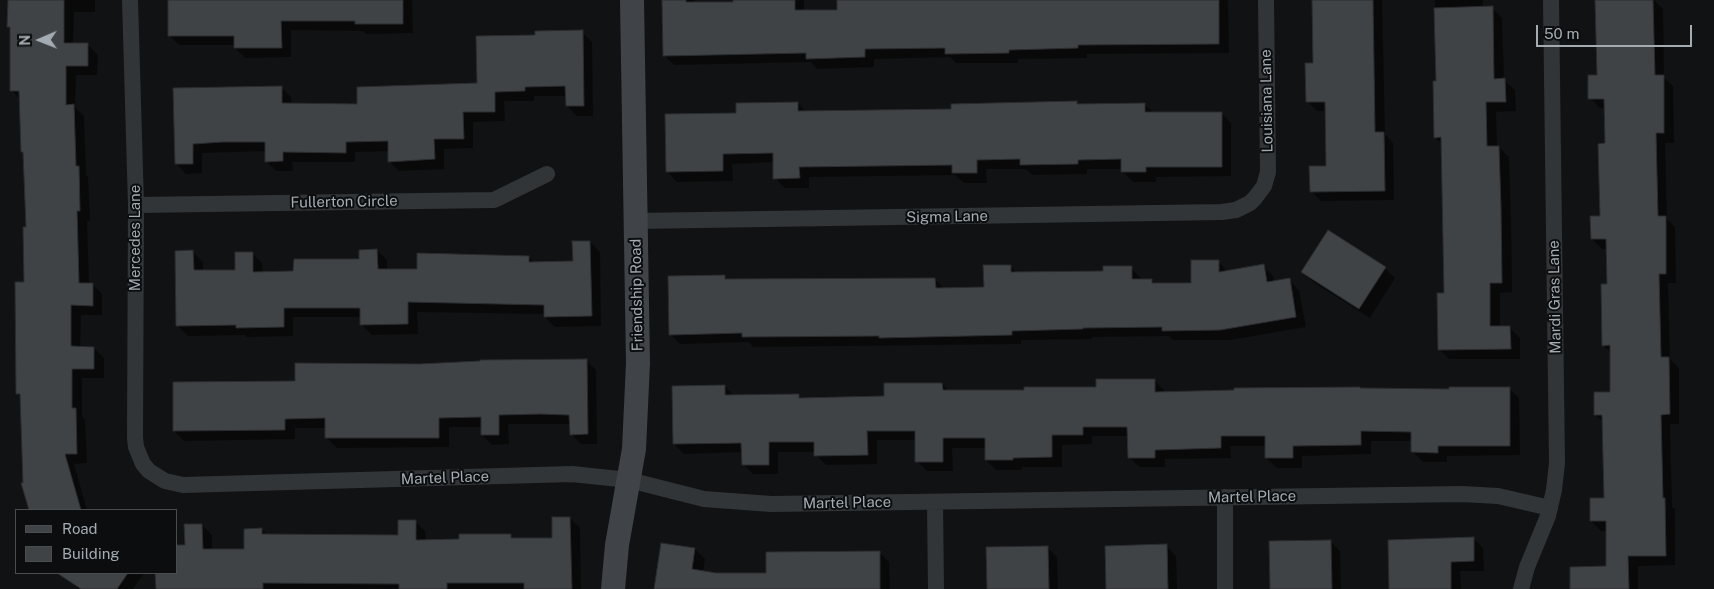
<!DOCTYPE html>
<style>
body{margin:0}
#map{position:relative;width:1714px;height:589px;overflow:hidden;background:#111213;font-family:"Public Sans",sans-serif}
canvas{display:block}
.legend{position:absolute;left:15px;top:509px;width:162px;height:65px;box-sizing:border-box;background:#0c0d0e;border:1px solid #484d50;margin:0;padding:6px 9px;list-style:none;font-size:15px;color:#a3acb3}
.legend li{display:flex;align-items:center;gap:10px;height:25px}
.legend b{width:25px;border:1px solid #484d50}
.north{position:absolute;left:15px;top:15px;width:50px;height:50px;-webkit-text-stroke:4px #0c0d0e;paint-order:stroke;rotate:269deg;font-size:14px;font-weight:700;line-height:20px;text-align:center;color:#a3acb3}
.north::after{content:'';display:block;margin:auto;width:18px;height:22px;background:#a3acb3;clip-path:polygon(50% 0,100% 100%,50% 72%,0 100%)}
.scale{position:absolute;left:1536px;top:25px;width:156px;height:22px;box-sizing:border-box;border:2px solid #a3acb3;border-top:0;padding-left:6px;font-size:15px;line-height:18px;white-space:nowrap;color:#a3acb3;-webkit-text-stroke:4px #0c0d0e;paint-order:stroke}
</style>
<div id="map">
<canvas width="1714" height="589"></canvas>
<ul class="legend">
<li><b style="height:6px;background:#404448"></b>Road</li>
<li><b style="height:14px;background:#404346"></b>Building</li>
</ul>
<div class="north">N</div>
<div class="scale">50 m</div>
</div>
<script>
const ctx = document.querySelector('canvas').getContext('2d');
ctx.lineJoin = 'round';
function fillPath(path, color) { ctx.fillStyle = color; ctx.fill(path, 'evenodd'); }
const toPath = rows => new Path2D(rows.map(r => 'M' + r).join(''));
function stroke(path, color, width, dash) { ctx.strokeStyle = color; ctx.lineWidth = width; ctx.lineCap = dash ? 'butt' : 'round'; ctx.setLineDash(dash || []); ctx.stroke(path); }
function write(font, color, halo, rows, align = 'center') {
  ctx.font = font + ' "Public Sans",sans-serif'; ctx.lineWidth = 4; ctx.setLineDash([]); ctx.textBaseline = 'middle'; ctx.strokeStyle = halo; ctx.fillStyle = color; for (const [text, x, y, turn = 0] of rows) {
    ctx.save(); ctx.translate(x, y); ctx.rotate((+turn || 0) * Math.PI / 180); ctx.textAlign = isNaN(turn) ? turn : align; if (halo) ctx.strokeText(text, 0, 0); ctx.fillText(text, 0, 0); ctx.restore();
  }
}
fillPath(toPath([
 [9,0,95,0,95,12,74,12,73,44,88,45,98,55,97,75,76,75,75,107,84,116,86,175,88,177,90,221,87,221,89,284,92,284,102,294,102,315,81,315,80,348,94,348,104,358,104,378,82,378,82,416,85,420,87,463,74,464,87,510,30,510,23,484,24,484,22,398,17,393,25,284,27,228,24,154,22,151,20,99,11,90,11,30,9,27],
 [169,0,412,0,413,33,366,34,363,31,291,30,291,57,245,58,235,48,235,45,179,45,169,35],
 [663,0,695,0,695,3,804,0,804,11,839,11,839,0,1228,0,1229,53,1087,54,1087,58,1018,59,1018,63,956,63,950,57,874,59,874,67,817,69,811,62,674,65,664,55],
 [1313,0,1382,0,1385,134,1393,143,1394,200,1321,201,1311,191,1327,167,1326,111,1317,111,1307,101,1314,64],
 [1435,0,1483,0,1482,8,1492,8,1502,18,1504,80,1515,90,1516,111,1496,112,1497,147,1499,147,1509,157,1511,219,1512,292,1500,293,1500,328,1510,328,1520,338,1520,359,1449,359,1439,349,1445,294,1442,144,1435,137,1437,82],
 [1596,0,1654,0,1663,9,1664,78,1673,86,1674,143,1665,143,1667,219,1675,227,1676,283,1668,283,1670,359,1679,368,1679,424,1670,424,1672,507,1675,509,1675,565,1638,566,1638,589,1571,589,1607,567,1607,531,1601,531,1591,521,1605,499,1603,422,1595,414,1611,393,1611,353,1603,345,1608,285,1608,249,1602,249,1592,239,1601,217,1606,145,1606,108,1600,108,1590,98,1598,77],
 [582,32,592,42,593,116,577,116,567,106,567,96,534,96,534,101,504,101,505,121,473,122,473,148,444,149,444,169,399,171,389,161,389,151,355,152,355,162,292,162,293,171,276,171,266,161,266,151,202,153,202,173,186,174,176,163,175,90,281,87,291,97,292,105,358,105,478,84,536,37],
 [1076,102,1079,105,1144,104,1154,113,1221,113,1231,123,1231,176,1156,177,1156,182,1133,182,1123,172,1122,169,1087,169,1087,174,1032,175,1026,169,986,169,987,183,964,183,955,175,809,177,809,188,785,188,775,178,774,162,732,164,733,181,677,182,667,172,737,114,798,103,807,113,952,110],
 [1328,232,1385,268,1395,278,1370,318,1313,282,1303,272],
 [590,242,600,252,601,326,555,327,545,317,545,314,417,312,418,334,372,335,362,325,361,317,293,317,293,336,247,337,245,335,188,336,178,326,193,252,203,262,203,272,236,271,252,253,262,263,263,273,295,273,360,261,377,250,387,260,387,270,418,270,529,257,535,263,574,263],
 [1218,261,1228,272,1263,266,1273,276,1274,282,1289,280,1299,290,1306,327,1230,340,1173,340,1169,336,1092,337,1092,339,1021,340,1021,344,753,347,749,342,680,344,670,334,724,276,729,281,935,280,945,289,985,289,1010,266,1018,274,1104,272,1131,268,1141,278,1141,280,1151,280,1156,285,1193,284],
 [586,360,596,370,597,444,581,444,571,434,571,424,508,424,509,444,492,445,482,435,482,427,449,427,449,447,337,448,327,438,326,428,295,428,295,439,184,441,174,431,296,382,420,365],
 [1154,380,1164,390,1164,393,1509,388,1519,398,1520,455,1447,456,1447,462,1423,462,1413,452,1413,441,1371,441,1371,454,1302,456,1302,468,1277,468,1266,458,1266,446,1230,446,1231,458,1165,459,1165,467,1139,467,1129,457,1129,436,1092,436,1092,444,1062,445,1062,467,1022,467,1022,470,996,470,986,460,986,448,952,448,953,471,927,471,917,461,917,440,877,440,877,464,826,465,816,455,816,452,778,452,778,474,753,474,743,464,743,452,684,454,674,444,725,386,734,396,799,395,803,400,885,398,942,384,950,392,1025,391,1098,388],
 [570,518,580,528,581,589,157,589,157,573,176,573,186,546,202,525,212,535,212,551,246,550,262,530,268,535,399,536,415,521,425,531,426,541,460,540,510,535,514,539,554,539],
 [1473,538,1483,548,1484,571,1460,571,1461,589,1391,589],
 [1330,541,1340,551,1341,589,1271,589],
 [1166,546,1176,556,1177,589,1107,589],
 [1047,547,1057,557,1058,589,988,589],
 [695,549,705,559,703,572,715,574,767,575,879,552,889,562,890,589,655,589],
 [71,573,144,573,133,589,78,589,67,578]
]), '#0007');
const building = toPath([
 [8,0,64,0,64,43,88,43,88,66,66,66,66,105,74,104,76,166,79,166,80,211,77,211,79,283,93,283,93,306,71,305,71,346,94,347,94,369,72,369,72,408,76,408,77,454,65,454,81,510,29,510,21,483,23,483,20,394,16,394,15,282,24,282,23,227,26,227,23,152,21,152,19,91,10,91,10,27,7,27,8,0],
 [168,0,403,0,403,24,355,24,355,21,281,21,282,48,234,48,234,36,168,36,168,0],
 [662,0,686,0,686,2,733,2,733,0,795,0,795,10,837,10,837,0,1219,0,1219,44,1078,45,1078,48,1009,50,1009,53,945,54,945,48,865,49,865,57,806,59,806,53,663,56,662,0],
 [1312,0,1373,0,1375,132,1384,132,1385,191,1310,192,1309,166,1326,166,1325,102,1306,102,1305,63,1313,63,1312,0],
 [1595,0,1653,0,1655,75,1664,75,1664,133,1656,133,1658,216,1666,216,1666,274,1659,274,1661,357,1669,357,1670,414,1661,415,1663,498,1665,498,1666,556,1628,556,1629,589,1570,589,1570,567,1606,566,1606,521,1590,521,1590,498,1604,498,1602,415,1594,415,1594,392,1610,392,1610,345,1602,346,1601,284,1607,284,1606,239,1591,239,1590,216,1600,216,1598,144,1605,143,1604,99,1588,99,1588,75,1597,75,1595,0],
 [1493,6,1494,79,1505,78,1506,102,1486,102,1487,146,1499,146,1501,208,1502,283,1490,283,1490,326,1510,326,1511,349,1438,350,1437,293,1444,293,1441,137,1434,138,1433,81,1436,81,1434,8,1493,6],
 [583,30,584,106,566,106,565,86,525,87,525,91,495,92,495,112,463,112,464,139,434,139,435,159,388,162,388,141,346,142,346,153,283,152,283,161,265,162,265,142,222,142,193,144,193,164,175,164,173,88,282,86,282,103,357,104,357,87,477,83,476,36,535,35,535,31,583,30],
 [1077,101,1077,104,1145,103,1145,112,1222,112,1222,167,1146,167,1146,172,1121,172,1121,159,1078,160,1078,164,1020,165,1020,159,977,160,977,173,952,173,952,165,799,167,800,178,773,179,773,153,723,154,723,171,666,172,665,114,736,113,736,103,798,102,798,111,951,109,951,104,1077,101],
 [1328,230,1386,267,1359,309,1301,272,1328,230],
 [572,241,590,241,592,316,544,317,544,305,408,302,408,324,360,325,360,308,284,308,284,327,236,328,236,325,176,326,175,251,193,250,194,270,235,270,235,252,253,252,253,272,293,271,294,259,359,259,359,250,377,249,378,269,417,269,417,253,529,256,529,262,573,261,572,241],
 [1191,260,1219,260,1219,272,1264,264,1267,282,1290,278,1296,317,1220,330,1162,331,1162,327,1083,328,1083,329,1012,331,1012,335,879,338,879,336,742,337,742,333,669,335,668,276,725,275,725,279,935,278,936,288,984,287,983,265,1011,265,1011,272,1103,271,1103,266,1132,266,1132,279,1152,279,1152,283,1191,283,1191,260],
 [587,359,588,434,570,435,569,415,540,414,499,415,499,435,481,435,481,417,439,418,439,438,325,438,325,418,285,419,285,430,173,431,173,382,295,381,295,363,420,364,480,361,480,360,587,359],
 [1096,379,1155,379,1155,392,1234,390,1234,388,1360,387,1360,388,1449,389,1449,387,1510,387,1510,446,1438,446,1438,453,1411,452,1411,432,1361,431,1361,445,1293,446,1293,458,1265,458,1265,436,1221,436,1221,448,1155,450,1155,458,1128,458,1127,427,1083,427,1083,435,1052,435,1052,457,1013,458,1013,460,985,460,985,438,943,438,943,462,915,462,915,431,867,431,868,455,814,456,814,442,769,442,769,465,742,465,741,443,673,444,672,386,725,385,725,395,799,394,799,398,884,396,884,383,942,383,943,390,1024,390,1024,387,1096,387,1096,379],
 [552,517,570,517,572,589,524,589,524,583,447,583,447,589,399,589,399,584,263,583,263,589,156,589,155,573,176,573,176,545,185,545,184,524,202,524,203,549,244,549,244,529,262,528,262,534,398,535,398,520,416,520,416,540,459,539,459,534,511,534,511,538,552,538,552,517],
 [1474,537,1474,561,1451,562,1451,589,1389,589,1388,540,1474,537],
 [1331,540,1332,589,1270,589,1269,541,1331,540],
 [661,543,695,548,692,569,716,573,766,573,766,552,880,551,880,589,654,589,661,543],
 [1167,544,1168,589,1106,589,1105,546,1167,544],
 [1048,546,1049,589,987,589,986,547,1048,546],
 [57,573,128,573,117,589,81,589,57,573]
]);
fillPath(building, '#404346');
stroke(building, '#2b2c2f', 1);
stroke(toPath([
 [130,0,136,205,135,438,136,447,143,464,149,471,165,481,183,485,572,474,629,480,704,499,771,504,1462,494,1498,496,1550,508],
 [136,205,494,200,547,174],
 [635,221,1222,212,1236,210,1250,203,1255,198,1264,186,1268,172,1266,0],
 [1225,497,1225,589],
 [935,502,936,589],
 [1521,589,1527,567,1548,516,1554,490,1557,463,1551,0]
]), '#323538', 16);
stroke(toPath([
 [613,589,617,545,634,449,638,363,632,0]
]), '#404448', 24);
write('15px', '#a3acb3', '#0c0d0e', [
 ["Louisiana Lane",1267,101,-91],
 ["Fullerton Circle",344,202,-1],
 ["Sigma Lane",947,217,-1],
 ["Mercedes Lane",135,238,-90],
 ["Friendship Road",637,295,-91],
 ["Mardi Gras Lane",1555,297,-91],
 ["Martel Place",445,478,-2],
 ["Martel Place",1252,497,-1],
 ["Martel Place",847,503,-1]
]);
</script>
